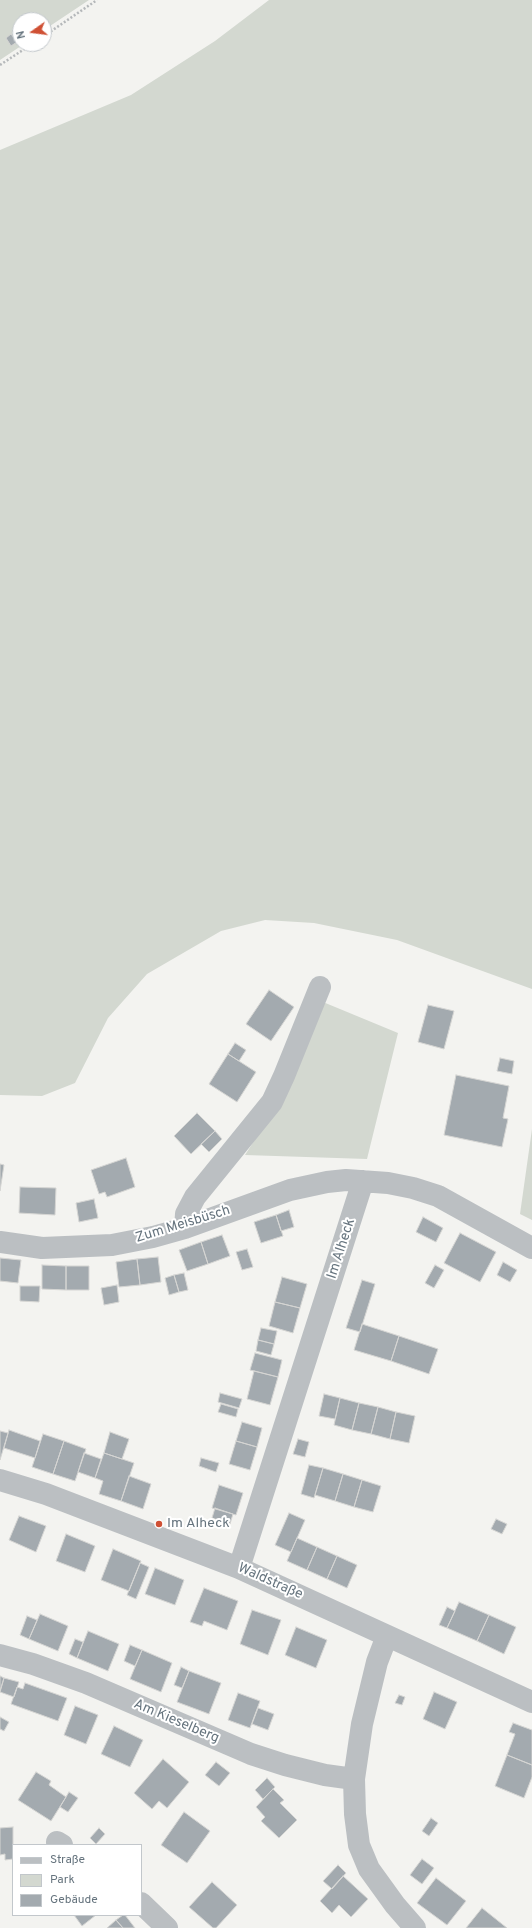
<!DOCTYPE html>
<meta charset="utf-8">
<style>
body{margin:0}
#map{position:relative;width:532px;height:1928px;overflow:hidden;background:#f3f3f0;font-family:Overpass,sans-serif}
canvas{display:block}
.legend{position:absolute;left:12px;top:1844px;width:130px;height:72px;box-sizing:border-box;background:#fff;border:1px solid #c2c7cb;margin:0;padding:5px 7px;list-style:none;font-size:12px;color:#66747e}
.legend li{display:flex;align-items:center;gap:8px;height:20px}
.legend b{width:20px;border:1px solid #c2c7cb}
.north{position:absolute;left:12px;top:12px;width:40px;height:40px;box-sizing:border-box;background:#fff;border:1px solid #c2c7cb;border-radius:50%;rotate:256deg;font-size:11px;font-weight:700;line-height:16px;text-align:center;color:#66747e}
.north::after{content:'';display:block;margin:auto;width:14px;height:18px;background:#cf5034;clip-path:polygon(50% 0,100% 100%,50% 72%,0 100%)}
</style>
<div id="map">
<canvas width="532" height="1928"></canvas>
<ul class="legend">
<li><b style="height:5px;background:#bbbfc2"></b>Straße</li>
<li><b style="height:11px;background:#d3d8d0"></b>Park</li>
<li><b style="height:11px;background:#a3aaaf"></b>Gebäude</li>
</ul>
<div class="north">N</div>
</div>
<script>
const ctx = document.querySelector('canvas').getContext('2d');
ctx.lineJoin = 'round';
function fillPath(path, color) { ctx.fillStyle = color; ctx.fill(path, 'evenodd'); }
const toPath = rows => new Path2D(rows.map(r => 'M' + r).join(''));
function stroke(path, color, width, dash) { ctx.strokeStyle = color; ctx.lineWidth = width; ctx.lineCap = dash ? 'butt' : 'round'; ctx.setLineDash(dash || []); ctx.stroke(path); }
function write(font, color, halo, rows, align = 'center') {
  ctx.font = font + ' Overpass,sans-serif'; ctx.lineWidth = 4; ctx.setLineDash([]); ctx.textBaseline = 'middle'; ctx.strokeStyle = halo; ctx.fillStyle = color; for (const [text, x, y, turn = 0] of rows) {
    ctx.save(); ctx.translate(x, y); ctx.rotate((+turn || 0) * Math.PI / 180); ctx.textAlign = isNaN(turn) ? turn : align; if (halo) ctx.strokeText(text, 0, 0); ctx.fillText(text, 0, 0); ctx.restore();
  }
}
fillPath(toPath([
 [0,0,89,0,44,30,44,20,20,20,20,44,24,44,0,60],
 [269,0,532,0,532,989,397,940,314,923,265,920,221,931,147,974,108,1018,75,1083,42,1096,0,1095,0,150,131,95,215,41],
 [323,1002,398,1033,367,1159,245,1155,279,1102],
 [532,1129,532,1220,520,1214]
]), '#d3d8d0');
const building = toPath([
 [11,34,17,42,11,46,6,38,11,34],
 [269,990,294,1007,271,1041,246,1024,269,990],
 [428,1005,454,1011,444,1049,418,1042,428,1005],
 [235,1043,246,1050,239,1061,228,1054,235,1043],
 [228,1054,256,1072,237,1102,209,1084,228,1054],
 [500,1058,514,1061,512,1074,497,1071,500,1058],
 [456,1075,509,1086,503,1118,508,1119,502,1147,444,1135,456,1075],
 [197,1113,215,1131,191,1154,174,1136,197,1113],
 [215,1131,222,1139,209,1152,201,1144,215,1131],
 [126,1158,135,1187,107,1197,105,1192,99,1194,91,1170,126,1158],
 [0,1164,4,1165,0,1191,0,1164],
 [20,1187,56,1188,55,1215,19,1213,20,1187],
 [94,1199,98,1218,79,1222,76,1203,94,1199],
 [289,1210,294,1227,281,1231,276,1215,289,1210],
 [276,1215,283,1236,261,1243,254,1222,276,1215],
 [423,1217,443,1228,436,1242,416,1232,423,1217],
 [460,1233,496,1252,480,1282,444,1263,460,1233],
 [222,1235,230,1256,208,1264,201,1242,222,1235],
 [201,1242,208,1264,187,1271,179,1250,201,1242],
 [247,1249,253,1267,242,1270,236,1252,247,1249],
 [158,1257,161,1282,140,1285,137,1259,158,1257],
 [0,1258,21,1260,18,1283,0,1281,0,1258],
 [137,1259,140,1285,119,1287,116,1262,137,1259],
 [503,1262,517,1270,510,1282,497,1275,503,1262],
 [42,1265,66,1266,66,1290,42,1289,42,1265],
 [435,1265,444,1270,434,1288,425,1283,435,1265],
 [66,1266,89,1266,89,1290,66,1290,66,1266],
 [184,1273,188,1290,179,1292,174,1275,184,1273],
 [174,1275,179,1292,169,1295,165,1278,174,1275],
 [282,1277,307,1284,300,1308,275,1302,282,1277],
 [362,1280,375,1284,360,1332,346,1328,362,1280],
 [117,1285,119,1302,104,1305,101,1288,117,1285],
 [20,1286,40,1286,39,1302,20,1301,20,1286],
 [275,1302,300,1308,293,1333,269,1326,275,1302],
 [362,1324,399,1336,391,1361,354,1350,362,1324],
 [261,1328,277,1331,274,1344,258,1340,261,1328],
 [399,1336,438,1349,429,1374,391,1361,399,1336],
 [258,1340,274,1344,271,1355,256,1351,258,1340],
 [255,1353,282,1360,278,1377,250,1370,255,1353],
 [254,1371,278,1377,270,1405,247,1399,254,1371],
 [220,1393,242,1399,239,1408,218,1402,220,1393],
 [324,1394,340,1398,335,1419,319,1416,324,1394],
 [340,1398,359,1403,352,1430,334,1425,340,1398],
 [359,1403,378,1407,371,1434,352,1430,359,1403],
 [221,1404,238,1409,236,1417,218,1412,221,1404],
 [378,1407,396,1412,390,1439,371,1434,378,1407],
 [396,1412,415,1416,409,1443,390,1439,396,1412],
 [242,1422,262,1428,257,1447,236,1441,242,1422],
 [9,1430,40,1441,35,1458,4,1448,9,1430],
 [0,1431,8,1433,0,1460,0,1431],
 [110,1432,129,1439,122,1459,104,1453,110,1432],
 [43,1434,64,1441,53,1474,32,1467,43,1434],
 [298,1439,309,1442,305,1457,293,1454,298,1439],
 [64,1441,86,1449,75,1481,53,1474,64,1441],
 [236,1441,257,1447,250,1470,229,1464,236,1441],
 [84,1453,101,1459,95,1478,78,1472,84,1453],
 [104,1453,134,1463,121,1501,99,1494,103,1481,95,1478,104,1453],
 [201,1458,219,1463,216,1472,199,1466,201,1458],
 [309,1465,323,1468,314,1498,301,1494,309,1465],
 [323,1468,343,1474,335,1501,315,1495,323,1468],
 [343,1474,362,1480,354,1507,335,1501,343,1474],
 [129,1476,151,1484,143,1509,121,1501,129,1476],
 [362,1480,381,1486,373,1512,354,1507,362,1480],
 [219,1485,243,1493,236,1515,212,1508,219,1485],
 [215,1508,233,1514,230,1524,212,1518,215,1508],
 [289,1513,305,1520,291,1552,275,1545,289,1513],
 [19,1516,46,1526,36,1552,9,1540,19,1516],
 [496,1519,507,1524,502,1534,491,1529,496,1519],
 [66,1534,95,1546,85,1572,56,1561,66,1534],
 [297,1538,317,1547,307,1570,287,1561,297,1538],
 [317,1547,337,1556,327,1579,307,1570,317,1547],
 [113,1549,141,1561,129,1591,101,1580,113,1549],
 [337,1556,357,1565,347,1588,327,1579,337,1556],
 [140,1563,149,1567,136,1599,127,1595,140,1563],
 [155,1568,184,1580,175,1605,145,1594,155,1568],
 [204,1588,238,1601,227,1630,204,1621,202,1626,190,1622,204,1588],
 [459,1602,489,1615,477,1641,447,1628,459,1602],
 [447,1607,455,1611,447,1628,439,1625,447,1607],
 [252,1610,281,1620,268,1655,240,1644,252,1610],
 [40,1614,68,1626,58,1651,29,1639,40,1614],
 [489,1615,516,1627,504,1654,477,1641,489,1615],
 [27,1616,37,1620,29,1639,20,1635,27,1616],
 [296,1627,327,1640,316,1668,285,1655,296,1627],
 [88,1631,119,1644,108,1671,77,1658,88,1631],
 [75,1639,83,1642,77,1658,69,1654,75,1639],
 [130,1645,142,1650,135,1666,124,1661,130,1645],
 [142,1650,172,1663,161,1692,130,1679,142,1650],
 [181,1667,189,1671,182,1688,174,1685,181,1667],
 [189,1671,221,1683,209,1714,177,1702,189,1671],
 [0,1676,4,1678,0,1691,0,1676],
 [4,1678,19,1682,14,1697,0,1692,4,1678],
 [25,1683,67,1698,58,1721,11,1704,17,1687,23,1689,25,1683],
 [434,1692,457,1702,445,1729,423,1719,434,1692],
 [238,1693,260,1701,250,1728,228,1720,238,1693],
 [399,1695,405,1697,402,1705,395,1703,399,1695],
 [75,1706,98,1715,86,1744,64,1735,75,1706],
 [258,1708,274,1714,268,1730,252,1724,258,1708],
 [0,1717,9,1722,4,1731,0,1729,0,1717],
 [513,1723,532,1730,532,1765,507,1755,515,1734,509,1732,513,1723],
 [114,1726,143,1740,130,1767,101,1754,114,1726],
 [507,1755,532,1765,532,1777,524,1798,495,1786,507,1755],
 [163,1759,189,1782,167,1808,159,1801,152,1809,134,1793,163,1759],
 [216,1762,230,1773,219,1786,205,1775,216,1762],
 [36,1772,51,1781,49,1785,66,1797,51,1821,18,1800,36,1772],
 [267,1778,275,1787,263,1799,255,1790,267,1778],
 [273,1789,284,1800,280,1803,297,1820,279,1838,261,1821,265,1817,256,1807,273,1789],
 [69,1792,78,1798,68,1812,60,1807,69,1792],
 [184,1812,210,1831,187,1863,161,1845,184,1812],
 [431,1818,438,1823,429,1836,422,1831,431,1818],
 [13,1827,13,1859,5,1860,5,1854,0,1855,0,1828,13,1827],
 [99,1828,105,1834,96,1844,90,1838,99,1828],
 [422,1859,434,1868,422,1884,410,1875,422,1859],
 [338,1865,346,1873,332,1889,323,1881,338,1865],
 [343,1876,368,1899,351,1917,339,1905,332,1913,320,1901,343,1876],
 [436,1878,466,1901,447,1925,417,1903,436,1878],
 [212,1882,237,1905,216,1928,213,1928,189,1907,212,1882],
 [482,1908,507,1928,466,1928,482,1908],
 [74,1915,96,1915,82,1926,74,1915],
 [123,1915,125,1915,135,1928,123,1928,116,1920,123,1915],
 [116,1920,123,1928,107,1928,116,1920]
]);
fillPath(building, '#a3aaaf');
stroke(building, '#d5d5d3', 1);
stroke(toPath([
 [44,36,97,0],
 [0,65,32,44]
]), '#b5b8ba', 2.5, [2, 2]);
stroke(toPath([
 [185,1228,186,1214,195,1197,272,1102,284,1076,320,987],
 [0,1242,42,1248,112,1245,153,1237,185,1228,290,1190,327,1182,346,1180,388,1183,413,1188,438,1196,532,1248],
 [0,1480,46,1494,239,1568,532,1702],
 [239,1568,363,1181],
 [387,1636,377,1662,362,1724,354,1779,355,1814,359,1845,369,1869,395,1905,415,1928],
 [0,1655,33,1664,86,1683,251,1754,285,1765,325,1775,354,1779],
 [57,1842,62,1845],
 [141,1903,167,1928]
]), '#bbbfc2', 22);
for (const [x, y, r, color] of [
 [159,1524,4,"#cf5034"]
]) { const dot = new Path2D(); dot.arc(x, y, r, 0, 2 * Math.PI); ctx.fillStyle = color; ctx.fill(dot); stroke(dot, '#fff', 1.5); }
write('14px', '#66747e', '#fff', [
 ["Zum Meisbüsch",183,1225,-17],
 ["Im Alheck",342,1249,-72],
 ["Waldstraße",270,1582,24],
 ["Am Kieselberg",176,1722,23]
]);
write('14px', '#66747e', '#fff', [
 ["Im Alheck",167,1524]
], 'left');
</script>
